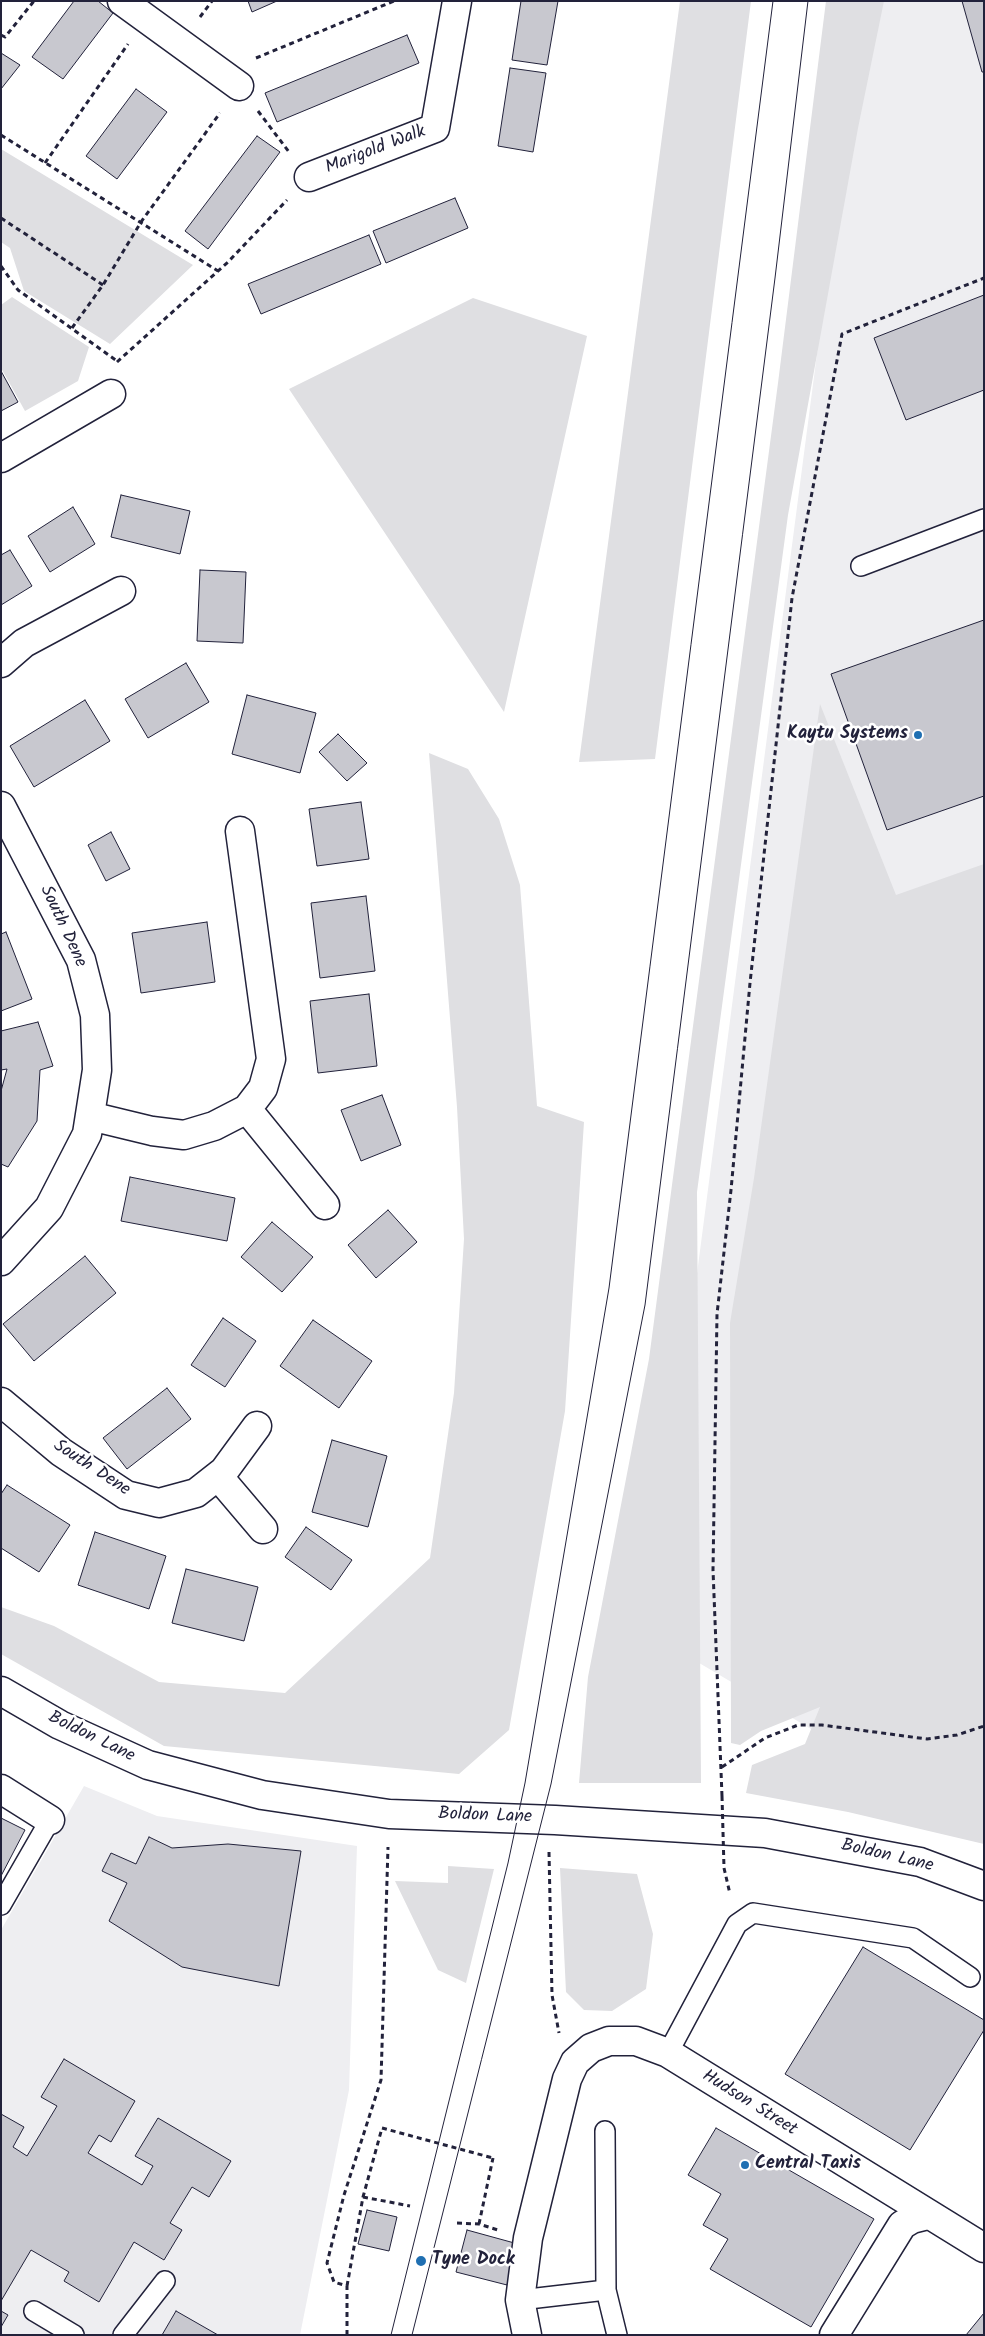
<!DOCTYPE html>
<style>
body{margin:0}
#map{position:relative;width:985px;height:2336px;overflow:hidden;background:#fff;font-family:Kalam,sans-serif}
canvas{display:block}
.frame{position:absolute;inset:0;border:2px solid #22223b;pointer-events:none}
</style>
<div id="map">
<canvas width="985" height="2336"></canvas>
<div class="frame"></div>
</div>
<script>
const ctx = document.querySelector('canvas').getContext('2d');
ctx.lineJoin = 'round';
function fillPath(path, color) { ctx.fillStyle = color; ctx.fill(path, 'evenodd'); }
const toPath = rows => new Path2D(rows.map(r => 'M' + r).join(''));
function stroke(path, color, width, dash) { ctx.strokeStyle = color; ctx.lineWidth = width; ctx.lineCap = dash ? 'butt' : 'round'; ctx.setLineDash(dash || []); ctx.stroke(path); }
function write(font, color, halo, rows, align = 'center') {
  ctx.font = font + ' Kalam,sans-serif'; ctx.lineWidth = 5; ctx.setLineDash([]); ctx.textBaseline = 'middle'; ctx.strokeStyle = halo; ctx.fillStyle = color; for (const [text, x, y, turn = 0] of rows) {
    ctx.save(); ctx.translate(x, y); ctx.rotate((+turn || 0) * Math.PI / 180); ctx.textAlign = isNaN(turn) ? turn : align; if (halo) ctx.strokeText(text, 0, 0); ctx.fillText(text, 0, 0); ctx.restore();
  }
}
fillPath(toPath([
 [863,1,984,1,984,1831,650,1634],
 [84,1786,157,1816,357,1846,349,2090,300,2335,1,2335,1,1930]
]), '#eeeef1');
fillPath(toPath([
 [680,1,751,1,655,759,579,762],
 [826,1,884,1,858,128,788,515,697,1192,701,1783,579,1783,588,1677,649,1359,778,383],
 [1,149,193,265,110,344,24,291,10,248,1,242],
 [12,297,89,347,78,381,25,411,1,368,1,305],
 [473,298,587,336,504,712,289,389],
 [820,704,896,895,984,864,984,1844,848,1812,746,1793,752,1765,805,1744,820,1707,761,1731,740,1745,731,1743,730,1323,754,1178],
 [429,753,468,769,499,819,520,885,537,1106,584,1122,565,1411,509,1730,459,1774,164,1746,1,1654,1,1607,54,1626,159,1682,285,1693,430,1558,454,1393,464,1239,457,1107],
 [448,1866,494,1869,466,1983,438,1970,395,1881,448,1883],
 [560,1868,637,1874,653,1934,646,1989,612,2011,584,2010,566,1992]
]), '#dfdfe2');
const building = toPath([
 [74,1,98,1,113,13,63,79,32,57,74,1],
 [248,1,277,1,252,12,248,1],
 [521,1,558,1,547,65,512,60,521,1],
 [962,1,984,1,984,72,982,72,962,1],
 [407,35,419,63,277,122,265,93,407,35],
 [1,53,20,65,1,89,1,53],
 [510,68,546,73,533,152,498,146,510,68],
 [136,89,167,112,117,179,86,156,136,89],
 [257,136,280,152,208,249,185,231,257,136],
 [455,198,468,228,386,263,373,231,455,198],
 [369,235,381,264,261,314,248,284,369,235],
 [984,295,984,390,906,420,874,338,984,295],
 [1,371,18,402,1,411,1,371],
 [121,495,190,511,180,554,111,537,121,495],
 [73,507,95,544,50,572,28,536,73,507],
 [10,550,32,586,1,605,1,555,10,550],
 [200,570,246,572,243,643,197,641,200,570],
 [984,620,984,796,887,830,831,674,984,620],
 [186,663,209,702,148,738,125,699,186,663],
 [247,695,316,713,300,773,232,754,247,695],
 [85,700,110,741,34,787,10,746,85,700],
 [338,734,367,763,347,781,319,752,338,734],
 [361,802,369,859,317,866,309,809,361,802],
 [111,832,130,869,106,881,88,845,111,832],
 [366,896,375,971,320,978,311,903,366,896],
 [207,922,215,982,141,993,132,933,207,922],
 [6,932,32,999,1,1011,1,934,6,932],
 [369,994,377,1066,318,1073,310,1001,369,994],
 [38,1022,53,1066,40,1070,37,1121,8,1167,1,1164,1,1091,7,1069,1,1070,1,1031,38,1022],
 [382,1095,401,1145,361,1161,341,1110,382,1095],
 [130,1177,235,1198,227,1241,121,1221,130,1177],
 [388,1210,417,1242,376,1278,348,1245,388,1210],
 [272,1222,313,1257,282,1292,241,1257,272,1222],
 [85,1256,116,1293,34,1361,3,1324,85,1256],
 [223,1318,256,1341,225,1387,191,1365,223,1318],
 [313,1320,372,1361,339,1408,280,1366,313,1320],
 [167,1388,191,1419,127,1469,103,1438,167,1388],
 [332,1440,387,1456,368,1527,312,1512,332,1440],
 [7,1485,70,1525,39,1572,1,1548,1,1494,7,1485],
 [306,1527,352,1560,331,1590,285,1557,306,1527],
 [95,1532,166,1556,149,1609,78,1585,95,1532],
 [186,1569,258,1587,244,1641,172,1623,186,1569],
 [1,1818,25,1830,1,1876,1,1818],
 [149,1837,172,1848,228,1844,301,1851,279,1986,182,1967,109,1921,127,1883,102,1871,111,1853,136,1864,149,1837],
 [863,1947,984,2020,984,2030,910,2150,785,2074,863,1947],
 [64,2059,135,2101,111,2142,99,2135,88,2153,142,2185,153,2166,135,2156,158,2118,231,2161,209,2197,192,2187,170,2223,182,2230,164,2260,134,2242,99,2302,64,2281,69,2272,31,2250,1,2301,1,2114,24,2127,13,2147,27,2156,57,2106,41,2097,64,2059],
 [716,2128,874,2219,811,2327,710,2269,728,2239,703,2225,721,2194,688,2175,716,2128],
 [367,2210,397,2217,389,2251,358,2244,367,2210],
 [467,2230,518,2244,507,2285,456,2272,467,2230],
 [1,2311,8,2315,1,2327,1,2311],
 [176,2311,218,2335,162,2335,176,2311],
 [984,2313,984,2335,966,2335,984,2313]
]);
fillPath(building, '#c8c8cf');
stroke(building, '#22223b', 1);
const lane = toPath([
 [861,566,984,519],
 [1,1905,50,1820],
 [668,2053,737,1924,753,1913,913,1938,970,1977],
 [605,2131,606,2290,617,2335],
 [520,2300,606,2290],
 [34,2311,74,2335],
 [123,2335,165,2281]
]);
const street = toPath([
 [122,1,239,86],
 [309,177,435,128,457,1],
 [1,458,111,394],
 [1,663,24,643,121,591],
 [1,806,81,960,95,1015,97,1070,87,1134,49,1208,1,1261],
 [247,1109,325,1205],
 [90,1116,152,1131,184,1135,214,1126,247,1109,263,1088,271,1059,240,831],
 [1,1402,61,1452,126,1495,159,1503,196,1493,224,1471,257,1426],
 [218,1476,263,1529],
 [1,1789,50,1820],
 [527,2335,520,2300,528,2238,567,2079,575,2062,591,2048,609,2041,636,2041,668,2053,984,2248],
 [834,2335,902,2225,912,2219,928,2215]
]);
const secondary = toPath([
 [1,1691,60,1725,148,1765,262,1795,389,1814,555,1820,765,1833,920,1862,984,1886]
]);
stroke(lane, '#22223b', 22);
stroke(street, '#22223b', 31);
stroke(secondary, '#22223b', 31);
stroke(toPath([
 [200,17,212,1],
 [1,35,5,37,34,1],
 [256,58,394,1],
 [258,111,289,152],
 [1,135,218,271],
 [45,163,128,44],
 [1,218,103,285],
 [1,266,18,290,117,361],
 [72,328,103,285,141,222,220,113],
 [117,362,228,262,287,200],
 [722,1767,765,1738,798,1725,822,1725,927,1739,957,1735,984,1726],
 [722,1796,713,1570,717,1314,731,1190,750,983,792,598,842,334,984,278],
 [549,1852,552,1995,559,2033],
 [724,1868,730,1894],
 [363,2197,410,2206],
 [457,2223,479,2224,498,2230],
 [479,2224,493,2158],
 [347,2286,363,2197,382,2128],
 [347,2335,347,2286,334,2282,327,2263,344,2195,381,2080,388,1847]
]), '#22223b', 3, [5, 4]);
stroke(lane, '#fff', 19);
stroke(street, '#fff', 28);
stroke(secondary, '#fff', 28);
stroke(toPath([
 [391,2335,508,1863,525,1783,609,1288,773,1],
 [412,2335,551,1784,645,1305,775,278,808,1]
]), '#22223b', 1);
stroke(toPath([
 [722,1796,724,1868],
 [382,2128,493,2158]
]), '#22223b', 3, [5, 4]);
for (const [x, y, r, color] of [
 [918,735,5,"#1f6fb2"],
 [745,2165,5,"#1f6fb2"],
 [421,2261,6,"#1f6fb2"]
]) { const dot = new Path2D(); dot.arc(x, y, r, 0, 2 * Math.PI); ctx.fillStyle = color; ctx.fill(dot); stroke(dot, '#fff', 2); }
write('18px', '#22223b', '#fff', [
 ["Marigold Walk",376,151,-21],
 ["South Dene",62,927,65],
 ["South Dene",91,1469,33],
 ["Boldon Lane",91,1738,26],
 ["Boldon Lane",485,1817,2],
 ["Boldon Lane",887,1857,13],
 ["Hudson Street",749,2104,32]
]);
write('bold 18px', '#22223b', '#fff', [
 ["Kaytu Systems",908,735,"right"],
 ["Central Taxis",755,2165],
 ["Tyne Dock",432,2261]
], 'left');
</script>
